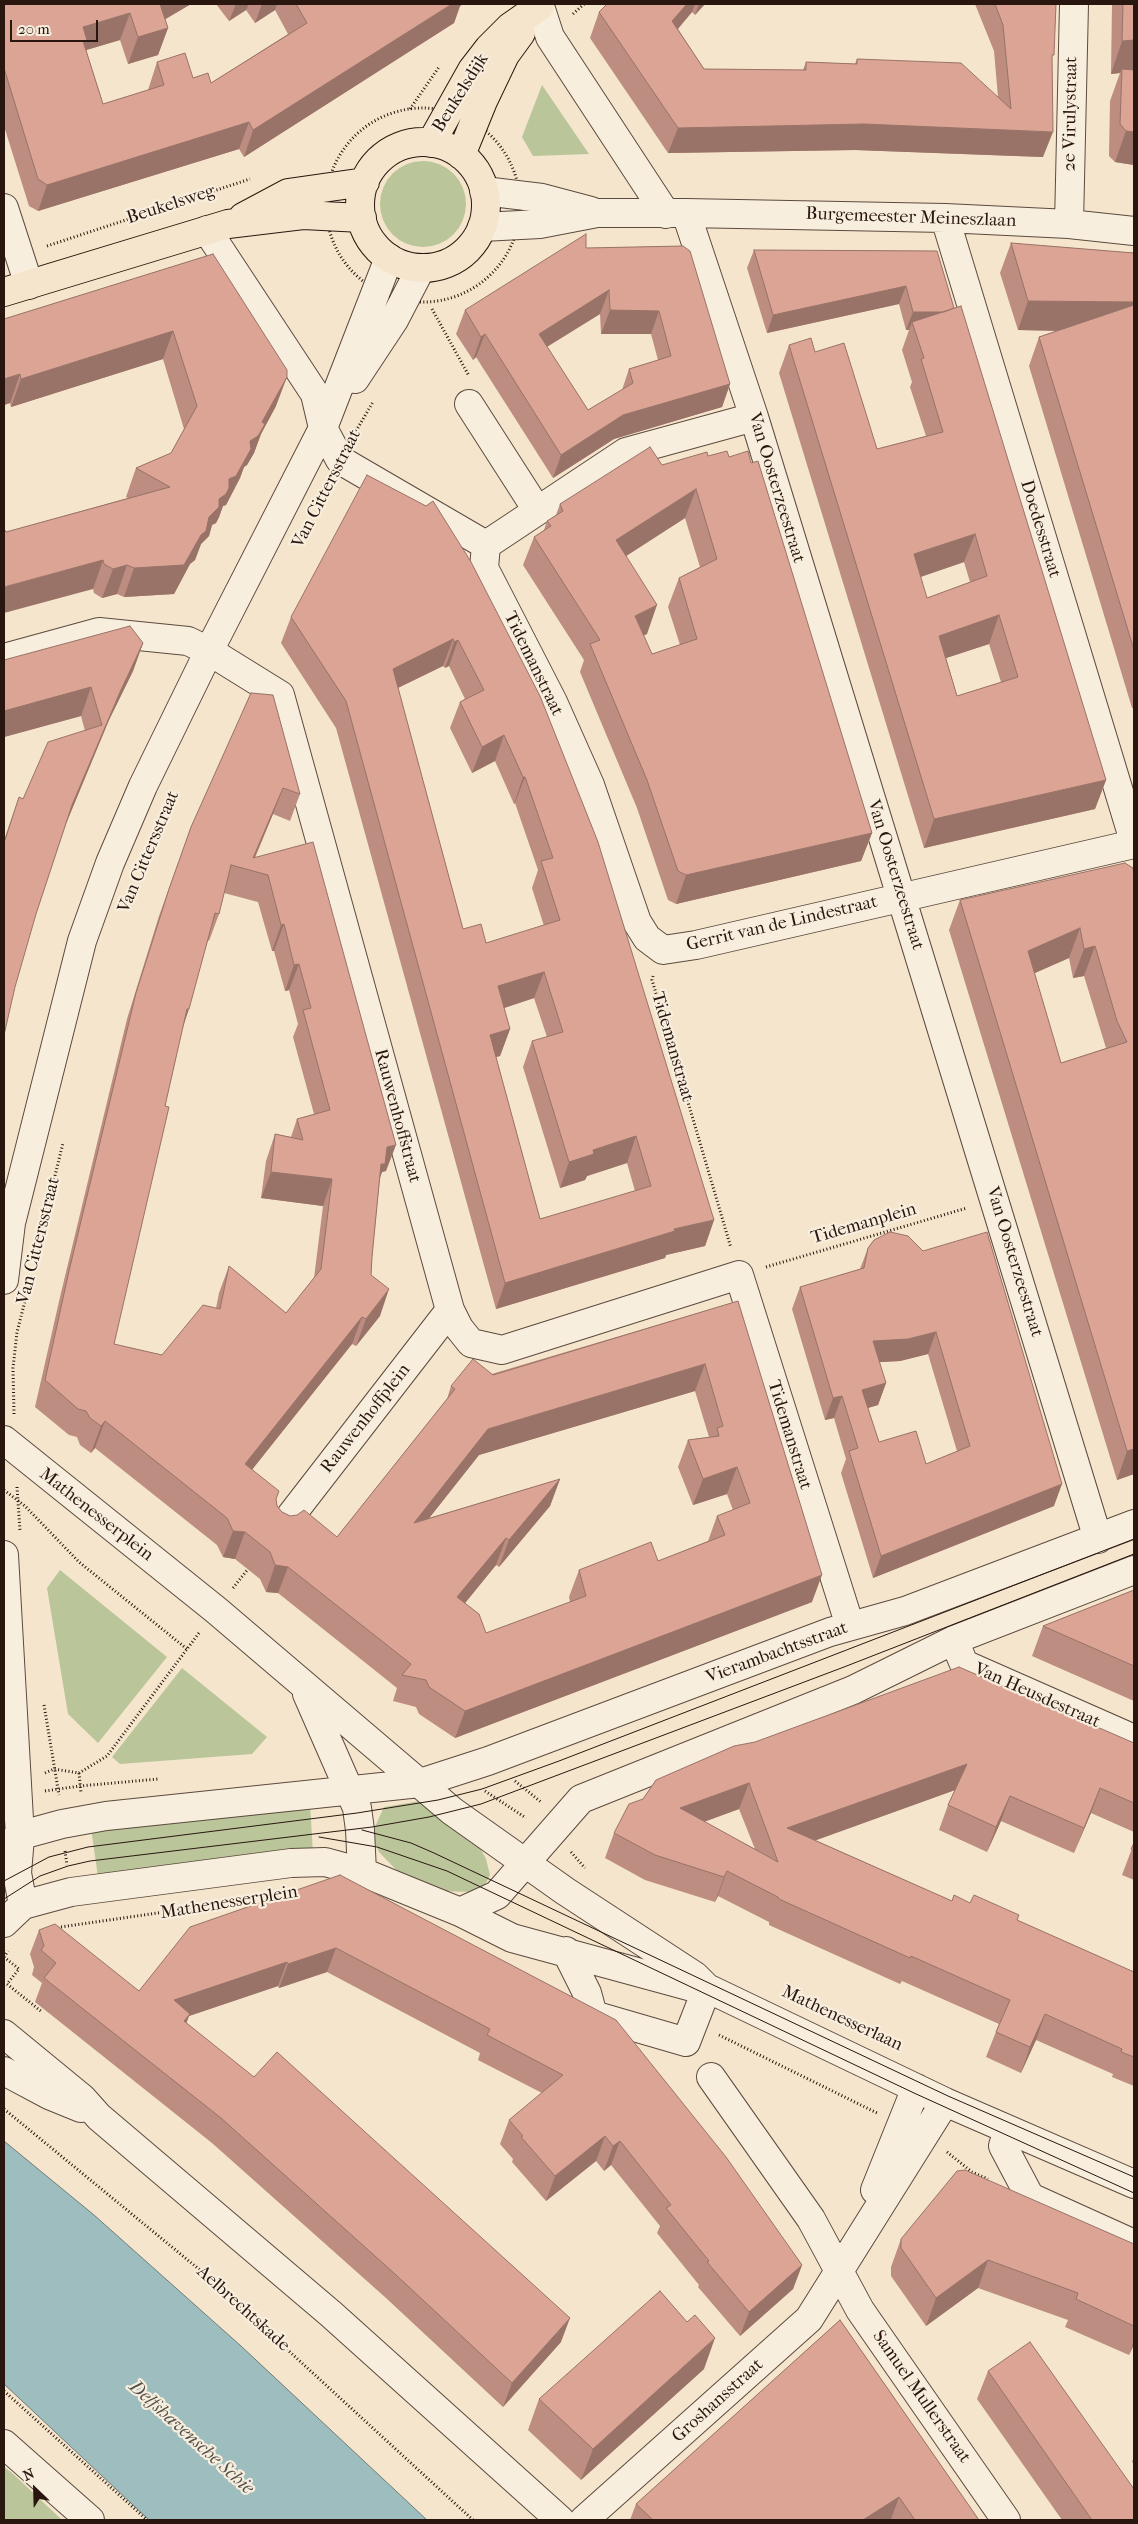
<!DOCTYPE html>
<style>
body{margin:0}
#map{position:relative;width:1138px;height:2524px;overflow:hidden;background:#f5e5cc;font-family:"IM FELL French Canon",serif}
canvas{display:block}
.frame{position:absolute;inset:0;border:5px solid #29170f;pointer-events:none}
.north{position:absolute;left:10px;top:2464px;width:50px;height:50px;-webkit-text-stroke:4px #f8eede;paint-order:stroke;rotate:336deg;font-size:14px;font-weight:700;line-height:20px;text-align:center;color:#29170f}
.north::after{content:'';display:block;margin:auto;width:18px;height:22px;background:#29170f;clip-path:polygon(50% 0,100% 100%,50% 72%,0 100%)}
.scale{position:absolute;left:10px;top:20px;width:88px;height:22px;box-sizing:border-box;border:2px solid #29170f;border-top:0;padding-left:6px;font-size:15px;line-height:18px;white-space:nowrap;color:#29170f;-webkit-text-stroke:4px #f8eede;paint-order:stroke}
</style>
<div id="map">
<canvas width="1138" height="2524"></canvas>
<div class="frame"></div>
<div class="north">N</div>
<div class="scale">20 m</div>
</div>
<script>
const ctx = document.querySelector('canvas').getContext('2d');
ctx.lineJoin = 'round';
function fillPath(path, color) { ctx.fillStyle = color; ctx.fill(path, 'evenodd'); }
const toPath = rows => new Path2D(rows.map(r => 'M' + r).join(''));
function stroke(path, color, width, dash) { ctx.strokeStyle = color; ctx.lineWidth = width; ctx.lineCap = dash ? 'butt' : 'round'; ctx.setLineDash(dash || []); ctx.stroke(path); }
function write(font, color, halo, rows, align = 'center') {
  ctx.font = font + ' "IM FELL French Canon",serif'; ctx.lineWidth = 4.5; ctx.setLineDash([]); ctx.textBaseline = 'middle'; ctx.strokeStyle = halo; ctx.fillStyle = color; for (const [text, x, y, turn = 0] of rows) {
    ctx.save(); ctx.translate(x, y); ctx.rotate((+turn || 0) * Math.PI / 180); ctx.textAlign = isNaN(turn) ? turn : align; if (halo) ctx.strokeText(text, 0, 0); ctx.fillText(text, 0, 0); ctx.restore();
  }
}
fillPath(toPath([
 [542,85,589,154,533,156,522,137],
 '380 204a43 43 0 1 1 86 0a43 43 0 1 1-86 0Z',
 [60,1570,167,1657,98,1743,68,1714,47,1588],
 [182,1668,267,1737,252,1754,120,1764,112,1757],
 [420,1801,478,1844,486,1859,490,1875,485,1885,473,1892,435,1891,405,1879,379,1852,374,1841,373,1831,384,1807],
 [310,1803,313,1854,98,1877,91,1828],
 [4,2467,11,2472,62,2520,4,2520]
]), '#bac599');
const water = toPath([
 [4,2141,94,2215,241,2346,427,2520,149,2520,4,2384,4,2141]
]);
fillPath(water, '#9ebdbe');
stroke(water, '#6f7b78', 1);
const minor = toPath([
 [540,6,550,37,666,214],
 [484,191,542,198,591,211],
 [4,208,29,285],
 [686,213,754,417,1098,1539],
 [945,218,1134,841],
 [1069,224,1074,4],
 [482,227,540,224,597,213,686,213,945,218,1069,224,1134,231],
 [207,230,315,394,323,428,340,460,486,545],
 [355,379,394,320,421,268],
 [469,404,537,510],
 [486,545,484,568,553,702,590,785,637,922,647,938,663,950,696,945,1134,844],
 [486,545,626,452,754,417],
 [4,658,99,632,188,641,209,651,280,695,450,1310,459,1328,471,1343,502,1350,739,1275,850,1626],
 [4,1240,12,1219,82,941,110,863,143,786,209,651,323,428,389,258],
 [4,1280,11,1223],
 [4,1440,216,1610,452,1811,565,1891,695,1976,707,1988,945,2102,1134,2184],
 [282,1527,450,1310],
 [4,1555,20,1837,17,1873,23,1905],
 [954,1640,964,1664,1134,1739],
 [307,1694,357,1808,360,1830,362,1872],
 [4,1845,29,1833,62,1824,106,1816,420,1783,488,1761,830,1632,905,1611,1134,1524],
 [460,1912,497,1895,581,1799,853,1690,954,1640,1134,1570],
 [4,1923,23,1905,71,1892,291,1863,325,1862,362,1872,460,1912,512,1938,692,1987,702,1988],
 [566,1951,587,1993,593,2015,686,2042,707,1988],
 [4,2034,82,2098,99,2117,331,2314,560,2520],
 [4,2071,49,2095,81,2108],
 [711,2077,811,2219,860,2310,1006,2520],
 [1008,2130,1003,2146,1030,2197,1134,2244],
 [875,2190,916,2088],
 [4,2444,90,2520],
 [584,2520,809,2319,945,2102]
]);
const major = toPath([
 '360 205a63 63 0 1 1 126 0a63 63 0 1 1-126 0Z',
 [431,143,472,70,489,48,510,27,540,6],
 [461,155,483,101,505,55,521,33],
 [243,217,288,193,365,182],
 [4,292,228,224,303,215,362,218]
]);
stroke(minor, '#5c4a3e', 30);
stroke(major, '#29170f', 30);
stroke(toPath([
 [573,14,584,4],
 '326 205a97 97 0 1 1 194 0a97 97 0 1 1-194 0Z',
 [410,109,439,67],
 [47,246,250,179],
 [432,309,469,376],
 [356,431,373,402],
 [653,976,652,980,731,1248],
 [40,1237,63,1143],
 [766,1267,967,1208],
 [14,1414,13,1368,17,1332,25,1301],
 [17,1487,20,1531],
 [4,1490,25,1506,79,1562,187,1649],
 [233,1588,248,1569],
 [44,1705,59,1795],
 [45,1773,54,1769,79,1773,107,1756,199,1633],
 [79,1773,81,1793],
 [515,1781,541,1802],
 [45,1791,80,1786,158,1779],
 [485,1791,526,1818],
 [65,1851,67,1865],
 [571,1852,585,1868],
 [61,1927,247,1900],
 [4,1957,8,1951],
 [4,1957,19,1969,7,1984,42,2012],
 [719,2035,877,2113],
 [4,2109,206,2275,473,2520],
 [947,2152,972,2172,988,2179],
 [4,2391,147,2520]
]), '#29170f', 3, [1, 2.5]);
stroke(minor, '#f8eede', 28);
stroke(major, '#f5e5cc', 28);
stroke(toPath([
 [362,1830,411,1843,434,1853,948,2096,1134,2177],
 [319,1837,377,1847,447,1871,914,2093,1134,2193],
 [4,1881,49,1857,88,1847,357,1813,438,1800,482,1789,559,1761,1134,1539],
 [4,1899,40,1876,68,1866,90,1861,372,1827,429,1817,481,1804,844,1667,1134,1554]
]), '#29170f', 1);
fillPath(toPath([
 [4,4,191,4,165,19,168,28,158,55,128,64,120,40,86,50,103,104,148,90,157,62,193,78,211,83,288,34,275,10,255,23,246,10,229,21,216,4,463,4,460,6,454,23,244,157,239,149,38,211,29,206,4,126],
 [607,4,705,4,695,15,692,12,678,29,704,69,803,70,806,62,855,64,857,59,998,97,994,51,975,4,1056,4,1052,61,1043,157,855,150,668,153,590,38,599,12],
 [1112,4,1134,4,1134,165,1115,162,1109,156,1110,101,1120,73,1111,74],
 [1011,243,1134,253,1134,708,1132,708,1029,366,1039,337,1056,331,1018,330,1000,273],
 [683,246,730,384,722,407,614,439,553,478,476,357,473,360,456,334,465,310,586,248],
 [600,314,601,334,651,334,658,360,629,369,622,390,588,410,547,347],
 [754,250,937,251,954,308,1106,780,1095,809,924,848,779,373,789,345,815,352,877,449,926,436,910,387,912,382,902,350,909,330,906,330,899,304,767,333,747,268],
 [964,562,970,582,927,598,920,577],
 [989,644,1001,682,957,696,946,658],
 [213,254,276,406,261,434,254,453,247,465,244,467,240,478,226,505,223,506,219,517,216,523,212,525,209,536,201,544,195,560,190,564,174,594,124,597,117,594,102,598,94,593,93,589,6,532,128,498,126,497,136,468,171,453,184,429,163,359,11,407,10,403,4,405,4,319],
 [708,456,729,457,872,833,861,861,676,904,668,900,637,808,580,672,584,660,523,565,534,537,544,530,547,521,556,515,560,504,662,465],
 [685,518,700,567,679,578,668,607,680,645,652,654,643,635,647,634,626,556],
 [426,506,714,1220,705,1246,666,1255,665,1258,496,1309,336,728,281,643,291,617],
 [443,666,445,668,449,666,465,699,460,702,450,728,472,773,495,761,514,804,515,803,538,870,532,888,544,926,486,943,463,929,398,688],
 [534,998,547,1037,532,1041,523,1067,560,1188,585,1180,587,1176,627,1163,635,1191,540,1219,496,1057,500,1056,510,1029,504,1008],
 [143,643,133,671,109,720,66,824,36,914,4,840,19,797,23,799,85,731,81,716,4,737,4,660],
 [251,693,300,794,290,821,273,814,255,858,313,842,386,1171,382,1172,380,1178,372,1257,371,1275,380,1316,356,1346,352,1344,252,1469,276,1499,277,1506,282,1512,337,1537,447,1399,451,1386,738,1301,812,1602,455,1738,419,1714,416,1707,393,1701,397,1688,278,1593,266,1592,260,1579,235,1559,223,1557,217,1545,95,1448,91,1453,80,1445,77,1437,69,1435,35,1407,60,1297,127,1019,159,916,191,827],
 [224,893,258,902,272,951,274,951,285,991,289,990,298,1024,293,1037,314,1114,297,1119,291,1137,275,1134,266,1161,261,1198,323,1206,314,1278,286,1313,229,1266,219,1293,216,1308,162,1355,114,1344,165,1106,182,1029,208,940,209,941,219,914],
 [695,1391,709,1437,688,1440,678,1467,693,1505,727,1494,733,1510,717,1516,708,1541,658,1561,579,1570,569,1597,570,1602,486,1633,465,1603,496,1565,499,1567,550,1506,560,1479,429,1518,479,1455],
 [1134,873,1134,1474,1117,1480,949,930,960,900],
 [1069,958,1073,978,1084,976,1106,1048,1061,1063,1034,973],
 [874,1240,1054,1506,873,1578,841,1473,846,1459,834,1418,825,1420,792,1309,800,1287,860,1269,868,1248],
 [928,1354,957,1451,926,1464,879,1442,868,1408,878,1405,886,1383,879,1362,900,1361],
 [1134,1590,1134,1701,1032,1656,1043,1626],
 [1134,1743,1134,1832,1091,1813,1074,1853,1001,1821,987,1852,939,1830,948,1805,955,1790,815,1840,952,1901,970,1903,1017,1920,1134,1972,1134,2086,1112,2077,1113,2074,1036,2040,1021,2073,986,2057,999,2024,902,1981,900,1984,769,1925,769,1922,718,1896,715,1902,645,1880,605,1858,614,1833,643,1799,656,1780],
 [739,1809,755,1849,704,1822],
 [1134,1843,1134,1880,1122,1875],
 [340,1875,802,2265,793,2289,740,2336,698,2287,699,2285,657,2233,660,2226,611,2165,604,2171,596,2161,546,2201,512,2162,513,2159,500,2144,509,2120,542,2093,478,2060,480,2053,327,1972,279,1988,278,1986,189,2016,186,2023,561,2342,503,2407,386,2298,212,2143,35,2002,42,1983,32,1975,34,1967,30,1954,39,1930,139,1991],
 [901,2239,1134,2244,1134,2348,1133,2347,1129,2355,1065,2327,1068,2320,978,2288,926,2326,891,2276,891,2267],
 [840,2320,979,2520,892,2520,891,2519,889,2520,630,2520,636,2504],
 [704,2369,581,2480,528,2430,539,2399],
 [988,2371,1134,2520,1062,2520,977,2399],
 [1134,2456,1134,2464,1132,2462]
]), '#bc8d80');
fillPath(toPath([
 [157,4,191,4,164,20],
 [236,4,249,4,246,10,229,21],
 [262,4,277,4,275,10,255,23],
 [452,4,463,4,460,6,454,23,244,157,253,130],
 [687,4,695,4,692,12,663,46,672,21],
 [699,4,705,4,695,15],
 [130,13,120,40,83,51,83,27],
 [168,28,158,55,128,64,138,37],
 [1134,40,1134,71,1122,69,1120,73,1111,74,1122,41],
 [249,122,239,149,38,211,47,185],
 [864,124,1053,132,1043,157,855,150,668,153,678,128],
 [1126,131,1134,132,1134,165,1115,162],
 [906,286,899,304,767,333,773,315],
 [609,290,600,314,530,357,539,334],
 [1028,301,1134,302,1134,323,1131,332,1018,330],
 [610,310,659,311,651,334,601,334],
 [913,312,956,312,912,322,909,330,906,330],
 [173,331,163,359,11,407,21,379],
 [485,334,476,357,473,360,481,337],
 [20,374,10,403,4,405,4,379],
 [287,377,276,406,261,434,254,453,247,465,244,467,240,478,226,505,223,506,219,517,216,523,212,525,209,536,201,544,195,560,190,564,174,594,124,597,134,568,209,517,229,479,250,441],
 [730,384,722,407,614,439,553,478,561,455,623,415],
 [696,489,685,518,606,569,616,540],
 [975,534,964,562,903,583,914,554],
 [103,560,93,589,4,613,4,587],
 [127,565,117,594,102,598,113,569],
 [657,605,647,634,624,645,635,616],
 [999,615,989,644,928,664,939,636],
 [453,639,443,666,383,695,393,669],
 [458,640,449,666,445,668,454,642],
 [143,643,133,671,109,720,62,833,72,805,120,692],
 [91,687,81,716,4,737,4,711],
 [504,735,495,761,472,773,482,747],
 [523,777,525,777,515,803,514,804],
 [1106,780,1095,809,924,848,934,819],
 [283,788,273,814,249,870,253,858],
 [872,833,861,861,676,904,686,875],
 [284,924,274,951,272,951,281,925],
 [1080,928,1069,958,1017,981,1028,951],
 [1095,946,1084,976,1073,978,1084,949],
 [299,964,289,990,285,991,294,965],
 [544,972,534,998,489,1013,498,986],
 [187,1009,189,1009,180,1036],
 [510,1029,500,1056,480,1061,490,1035],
 [636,1136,627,1163,587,1176,585,1180,560,1188,569,1162,593,1150],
 [396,1145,386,1171,382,1172,375,1191,371,1191,387,1147],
 [271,1172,332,1179,323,1206,261,1198],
 [714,1220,705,1246,666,1255,665,1258,496,1309,505,1283,674,1229],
 [389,1289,380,1316,356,1346,366,1319],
 [362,1317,352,1344,236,1490,245,1464],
 [936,1332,928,1354,900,1361,865,1363,873,1341],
 [705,1364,695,1391,479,1455,404,1550,414,1523,488,1429],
 [886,1383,878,1405,854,1412,862,1390],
 [842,1396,834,1418,825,1420,833,1398],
 [105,1421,95,1448,91,1453,101,1426],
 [1134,1449,1134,1474,1117,1480,1127,1451],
 [737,1467,727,1494,693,1505,703,1479],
 [560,1479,550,1506,499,1567,509,1540],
 [1062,1484,1054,1506,873,1578,881,1556],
 [233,1531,245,1532,235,1559,223,1557],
 [506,1538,496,1565,448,1624,457,1597],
 [275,1565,288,1567,278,1593,266,1592],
 [822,1575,812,1602,455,1738,465,1711],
 [967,1764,958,1789,778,1854,787,1828],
 [749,1783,739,1809,670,1834,680,1808],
 [1100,1788,1091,1813,1074,1853],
 [1010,1796,1001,1821,987,1852,996,1827],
 [727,1871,718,1896,715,1902,724,1877],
 [336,1948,327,1972,279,1988,288,1964],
 [287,1962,278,1986,189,2016,181,2038,174,2000],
 [1045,2014,1036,2040,1021,2073,1030,2047],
 [605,2136,596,2161,546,2201,555,2176],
 [620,2141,611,2165,604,2171,613,2146],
 [988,2260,978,2288,926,2326,936,2298],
 [802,2265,793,2289,740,2336,749,2312],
 [570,2318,561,2342,503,2407,512,2383],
 [715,2338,704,2369,581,2480,593,2449],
 [1134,2340,1134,2343,1129,2355],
 [899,2497,891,2519,889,2520,863,2520]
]), '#997368');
const building = toPath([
 [4,4,160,4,168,28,138,37,130,13,83,27,87,40,83,41,103,104,164,85,157,62,185,53,193,78,208,73,211,83,307,23,296,4,452,4,253,130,249,122,47,185,38,179,4,68,4,4],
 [607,4,687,4,672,21,704,69,806,70,806,62,857,64,857,59,961,63,1011,109,1003,25,995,4,1056,4,1054,55,1052,55,1053,132,864,124,678,128,599,12,607,4],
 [1123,4,1134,4,1134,40,1122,41,1123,4],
 [1122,69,1134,70,1134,132,1126,131,1120,124,1122,69],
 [586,234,586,248,683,246,690,251,730,384,623,415,561,455,485,334,481,337,465,310,586,234],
 [609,290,610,310,659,311,671,356,629,369,633,383,588,410,539,334,609,290],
 [1011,243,1134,253,1134,302,1028,301,1011,243],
 [754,250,937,251,954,308,944,312,913,312,906,286,773,315,754,250],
 [213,254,287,370,287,377,262,422,265,424,258,436,250,441,251,449,236,476,229,479,229,488,226,494,219,499,219,507,209,517,206,531,201,535,184,565,134,568,127,565,113,569,104,564,103,560,4,587,4,530,5,530,6,532,170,487,136,468,171,453,197,406,173,331,21,379,20,374,4,379,4,319,213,254],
 [1134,305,1134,650,1039,337,1134,305],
 [961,306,1106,780,934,819,789,345,811,338,815,352,844,343,877,449,943,432,921,359,924,358,912,322,961,306],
 [975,534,987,576,927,598,914,554,975,534],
 [999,615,1018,677,957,696,939,636,999,615],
 [650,447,662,465,707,452,708,456,727,451,729,457,748,451,751,463,758,461,872,833,686,875,678,871,647,780,590,644,600,640,534,537,551,526,547,521,563,511,560,504,650,447],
 [696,489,717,559,679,578,697,639,652,654,635,616,657,605,616,540,696,489],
 [367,475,426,506,433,501,471,562,540,696,598,842,714,1220,674,1229,675,1231,505,1283,346,701,291,617,367,475],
 [453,639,454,642,458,640,484,690,460,702,482,747,504,735,523,777,525,777,553,858,541,861,560,920,486,943,481,924,463,929,393,669,453,639],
 [544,972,563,1032,532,1041,569,1162,594,1154,593,1150,636,1136,651,1186,540,1219,490,1035,510,1029,498,986,544,972],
 [130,626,143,643,120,692,72,805,36,914,15,987,4,1035,4,840,5,840,19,797,23,799,48,742,102,725,91,687,4,711,4,660,130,626],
 [251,693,273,695,300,794,283,788,253,858,313,842,396,1145,387,1147,385,1164,381,1164,372,1257,371,1275,389,1289,366,1319,362,1317,245,1464,279,1491,276,1499,277,1506,282,1512,290,1516,297,1515,304,1510,337,1537,455,1389,451,1386,473,1359,493,1375,738,1301,822,1575,465,1711,429,1687,426,1680,402,1675,411,1664,288,1567,275,1565,270,1552,245,1532,233,1531,227,1518,105,1421,101,1426,90,1418,86,1411,78,1409,45,1380,69,1271,136,993,169,889,191,827,251,693],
 [231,865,268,875,281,925,284,924,294,965,299,964,311,1008,303,1010,330,1110,297,1119,303,1140,275,1134,271,1172,332,1179,321,1269,286,1313,229,1266,220,1309,203,1305,162,1355,114,1344,169,1107,165,1106,187,1009,189,1009,215,913,219,914,231,865],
 [705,1364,723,1426,717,1428,719,1436,688,1440,703,1479,737,1467,750,1503,717,1516,725,1535,658,1561,651,1542,579,1570,586,1596,486,1633,479,1614,457,1597,506,1538,509,1540,560,1479,414,1523,488,1429,705,1364],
 [1125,863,1133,868,1134,873,1134,1298,1133,1298,1134,1301,1134,1449,1127,1451,960,900,1125,863],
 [1080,928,1084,949,1095,946,1117,1021,1127,1042,1061,1063,1028,951,1080,928],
 [890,1232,908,1236,923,1251,987,1232,1062,1484,881,1556,849,1451,858,1448,842,1396,833,1398,800,1287,864,1268,868,1248,874,1240,890,1232],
 [936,1332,970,1446,926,1464,916,1431,879,1442,862,1390,886,1383,873,1341,908,1339,936,1332],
 [1134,1590,1134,1666,1043,1626,1134,1590],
 [959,1667,1134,1743,1134,1803,1100,1788,1084,1828,1010,1796,996,1827,948,1805,967,1764,787,1828,952,1901,954,1895,970,1903,974,1895,1019,1915,1017,1920,1134,1972,1134,2057,1121,2052,1122,2049,1045,2014,1030,2047,996,2032,1010,2000,911,1956,910,1958,779,1899,778,1897,727,1871,724,1877,655,1855,614,1833,629,1804,643,1799,656,1780,734,1746,755,1742,959,1667],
 [749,1783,778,1862,680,1808,749,1783],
 [1134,1843,1134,1851,1131,1849,1134,1843],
 [340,1875,616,2020,726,2157,802,2265,749,2312,707,2262,709,2261,666,2208,671,2205,620,2141,613,2146,605,2136,555,2176,521,2137,523,2136,509,2120,563,2075,487,2035,490,2029,336,1948,288,1964,287,1962,174,2000,190,2014,184,2021,254,2077,277,2052,570,2318,512,2383,395,2274,221,2118,44,1978,56,1963,41,1950,44,1946,39,1930,55,1924,139,1991,190,1927,340,1875],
 [965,2170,1134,2244,1134,2326,1076,2299,1078,2293,988,2260,936,2298,901,2248,901,2239,957,2171,965,2170],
 [660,2291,687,2322,695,2315,715,2338,593,2449,539,2399,660,2291],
 [840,2320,979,2520,915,2520,899,2497,863,2520,653,2520,636,2504,840,2320],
 [1030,2342,1134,2489,1134,2520,1092,2520,988,2371,1030,2342]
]);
fillPath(building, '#dba495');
stroke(building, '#997368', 1);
write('18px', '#29170f', '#f8eede', [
 ["Beukelsdijk",461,93,-58],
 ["2e Virulystraat",1071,114,-89],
 ["Beukelsweg",171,205,-18],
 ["Burgemeester Meineszlaan",911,218,2],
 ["Van Oosterzeestraat",776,488,73],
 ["Van Cittersstraat",327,489,-63],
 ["Doedesstraat",1040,529,73],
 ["Tidemanstraat",533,664,64],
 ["Van Cittersstraat",149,852,-67],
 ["Van Oosterzeestraat",895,875,73],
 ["Gerrit van de Lindestraat",782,924,-13],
 ["Tidemanstraat",672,1047,74],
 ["Rauwenhoffstraat",397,1116,75],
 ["Tidemanplein",864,1224,-16],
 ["Van Cittersstraat",39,1241,-76],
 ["Van Oosterzeestraat",1014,1262,73],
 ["Rauwenhoffplein",366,1419,-52],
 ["Tidemanstraat",789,1435,73],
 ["Mathenesserplein",96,1515,38],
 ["Vierambachtsstraat",777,1653,-20],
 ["Van Heusdestraat",1037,1696,24],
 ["Mathenesserplein",229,1903,-9],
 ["Mathenesserlaan",842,2019,25],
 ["Aelbrechtskade",243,2309,42],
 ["Samuel Mullerstraat",921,2397,55],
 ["Groshansstraat",718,2401,-42]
]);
write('italic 19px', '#52514c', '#f8eede', [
 ["Delfshavensche Schie",191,2438,42]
]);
</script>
